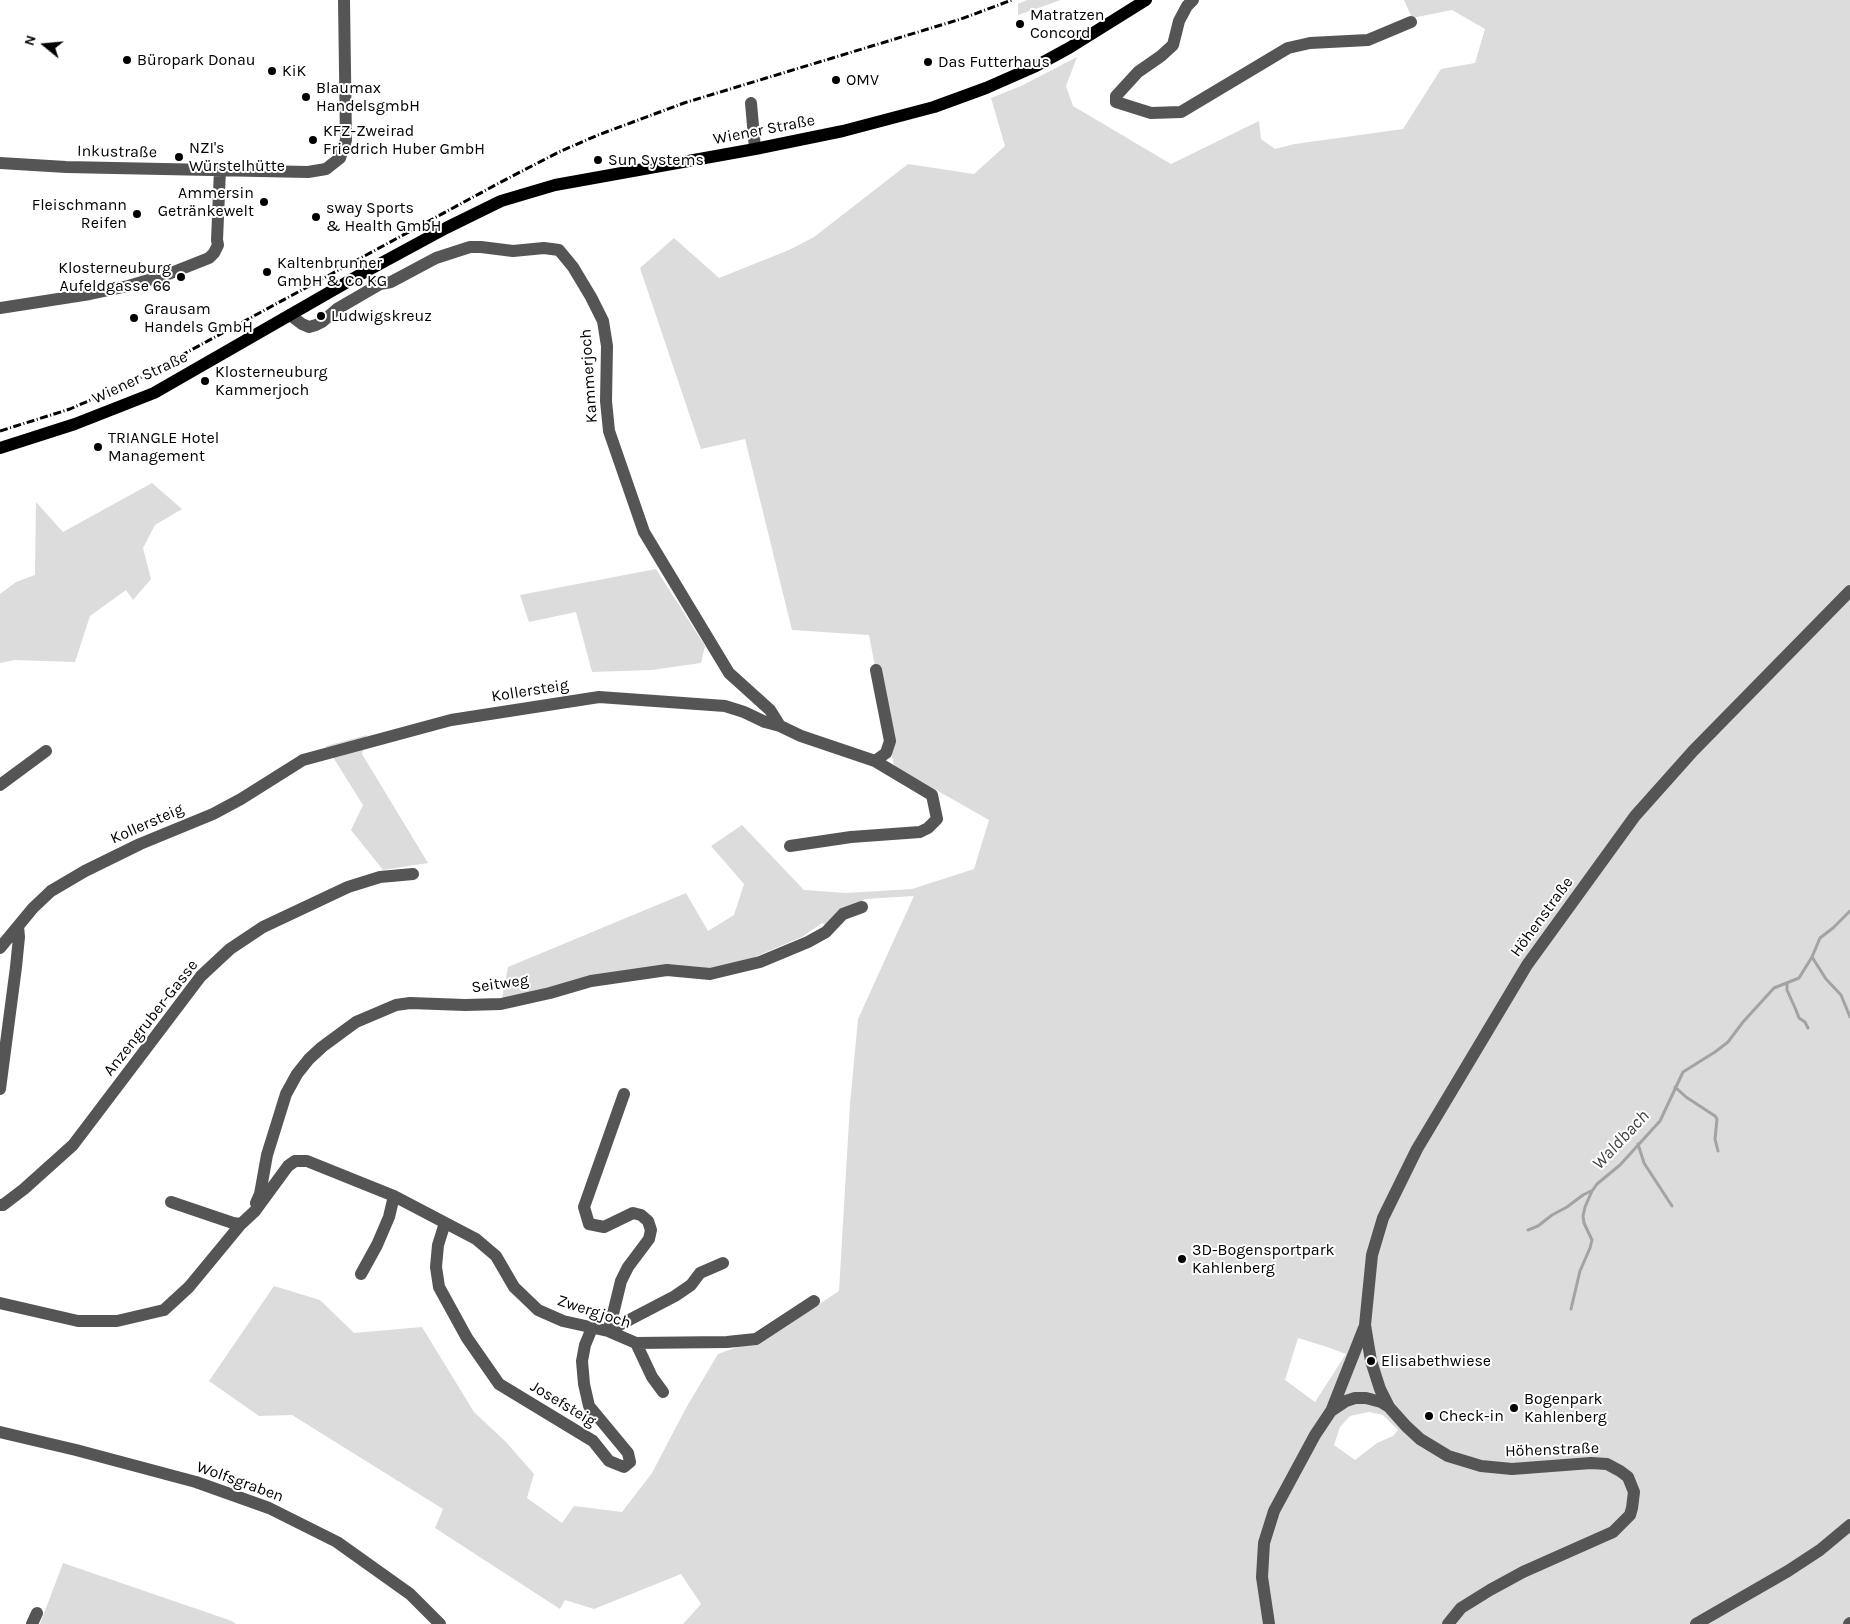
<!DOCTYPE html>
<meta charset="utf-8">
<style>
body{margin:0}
#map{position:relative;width:1850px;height:1624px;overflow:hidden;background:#fff;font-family:Karla,sans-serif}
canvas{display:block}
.north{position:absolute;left:20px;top:20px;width:50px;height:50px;-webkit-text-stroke:4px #fff;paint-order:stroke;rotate:287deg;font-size:14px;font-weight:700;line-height:20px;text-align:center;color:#000}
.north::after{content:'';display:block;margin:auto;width:18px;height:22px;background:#000;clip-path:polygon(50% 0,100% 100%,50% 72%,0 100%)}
</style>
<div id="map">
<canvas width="1850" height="1624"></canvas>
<div class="north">N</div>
</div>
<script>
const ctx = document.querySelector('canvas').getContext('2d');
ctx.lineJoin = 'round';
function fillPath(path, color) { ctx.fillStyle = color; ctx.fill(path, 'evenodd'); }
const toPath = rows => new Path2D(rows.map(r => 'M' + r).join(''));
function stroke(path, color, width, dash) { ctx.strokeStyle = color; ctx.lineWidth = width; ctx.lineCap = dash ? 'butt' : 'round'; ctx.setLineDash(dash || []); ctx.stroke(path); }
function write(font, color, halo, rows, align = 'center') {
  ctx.font = font + ' Karla,sans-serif'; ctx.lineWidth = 4; ctx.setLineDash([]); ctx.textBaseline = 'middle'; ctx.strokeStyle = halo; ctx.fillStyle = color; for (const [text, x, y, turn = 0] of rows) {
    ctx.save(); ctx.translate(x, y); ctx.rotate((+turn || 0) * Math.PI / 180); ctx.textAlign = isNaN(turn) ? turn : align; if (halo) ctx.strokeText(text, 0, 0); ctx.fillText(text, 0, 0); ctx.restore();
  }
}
fillPath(toPath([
 [1027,0,1061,0,1018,15,1018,4],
 [1404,0,1850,0,1850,1624,683,1624,701,1604,681,1574,594,1609,565,1600,560,1609,435,1528,443,1509,292,1415,259,1416,209,1381,274,1286,320,1300,354,1333,422,1327,474,1412,506,1442,534,1474,527,1498,562,1523,574,1506,622,1512,652,1473,686,1408,718,1354,774,1334,839,1291,850,1104,858,1019,914,896,865,899,826,926,822,923,802,937,714,974,673,971,501,1004,508,967,686,893,708,931,734,915,744,884,711,846,742,825,804,890,846,893,912,889,974,869,989,820,894,766,869,635,792,630,745,439,701,449,640,268,674,238,719,278,789,250,814,237,908,164,974,174,1005,146,991,98,1021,86,1077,57,1066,86,1073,106,1171,164,1259,121,1261,139,1275,149,1295,144,1403,129,1441,69,1475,63,1485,29,1452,10,1412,18],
 [1298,1338,1327,1347,1346,1354,1315,1402,1285,1380],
 [1369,1412,1383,1415,1398,1430,1393,1436,1377,1443,1355,1460,1334,1445,1340,1427,1350,1416],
 [152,483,182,509,155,525,143,548,151,579,133,600,126,590,90,616,75,662,15,660,0,663,0,594,16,582,35,575,36,502,63,532],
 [656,569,705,646,701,663,652,670,592,672,576,612,529,622,520,595],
 [367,735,362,754,428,863,383,870,351,830,363,805,326,746],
 [63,1563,232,1621,236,1624,40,1624]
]), '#dcdcdc');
stroke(toPath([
 [1812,957,1826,979,1841,995,1850,1017],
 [1787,983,1787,990,1796,1010,1799,1018,1805,1022,1808,1028],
 [1675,1087,1686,1097,1715,1116,1717,1119,1715,1139,1718,1151],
 [1638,1144,1644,1163,1672,1206],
 [1528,1230,1538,1226,1552,1215,1567,1207,1583,1195,1591,1191],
 [1571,1309,1580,1271,1590,1248,1592,1240,1584,1223,1583,1216,1585,1207,1592,1191,1597,1184,1620,1165,1660,1121,1683,1072,1715,1052,1728,1042,1743,1022,1774,988,1799,978,1812,957,1820,938,1833,928,1850,911]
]), '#a3a3a3', 3);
stroke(toPath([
 [1193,0,1187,6,1179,21,1173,45,1161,56,1138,72,1116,96,1116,102,1151,113,1181,112,1288,48,1310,43,1368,40,1411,22],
 [751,103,755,149],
 [0,163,66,167,308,172,326,169,340,158,346,140,344,0],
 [0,308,90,294,128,286,166,275,209,258,214,253,218,245,217,240,220,170],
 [290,315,302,324,309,327,316,325,322,322,337,309,380,284,391,282,436,258,470,247,481,247,513,251,544,248,559,250,573,267,591,297,603,321,607,346,606,401,609,431,644,532,729,673,770,710,780,726],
 [875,761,886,753,890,741,876,670],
 [0,785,46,751],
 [0,948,33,908,51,891,85,871,140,844,213,814,241,799,303,760,451,720,599,697,725,706,744,712,765,722,780,726,801,736,875,761,932,795,937,819,928,828,920,832,851,837,790,846],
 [0,1089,16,967,19,937,18,926],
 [171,1202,233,1223,241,1224],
 [256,1203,260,1194,267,1155,286,1094,297,1074,309,1059,322,1047,356,1022,396,1005,410,1003,465,1005,501,1004,550,993,591,981,667,970,710,974,760,962,808,942,826,932,843,914,862,907],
 [0,1205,3,1205,24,1189,73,1145,201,976,230,949,263,927,348,887,380,877,413,874],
 [445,1223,438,1245,436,1267,439,1287,467,1338,499,1384,593,1441,609,1461,624,1467,630,1462,628,1453,589,1406,584,1384,582,1361,585,1345,592,1328],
 [361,1274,377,1245,389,1217,394,1196],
 [0,1303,78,1321,117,1321,164,1310,189,1287,241,1224,255,1211,288,1166,295,1161,307,1161,394,1196,476,1239,496,1256,514,1287,538,1310,563,1321,608,1331,636,1343,727,1342,756,1339,814,1301],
 [608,1331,612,1318,621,1281,628,1267,649,1239,651,1230,648,1221,641,1215,633,1213,604,1227,589,1224,584,1207,624,1094],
 [608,1331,675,1296,691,1285,700,1273,723,1263],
 [636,1343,652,1377,663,1392],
 [1332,1409,1364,1328],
 [0,1432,76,1450,196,1482,269,1508,337,1542,410,1594,440,1624],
 [32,1624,37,1613],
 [1269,1624,1262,1577,1264,1543,1274,1511,1315,1435,1331,1411,1346,1401,1355,1398,1366,1398,1381,1402,1389,1407],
 [1448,1624,1461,1608,1490,1590,1523,1572,1613,1532,1630,1515,1632,1508,1634,1492,1628,1477,1620,1471,1607,1464,1591,1463,1512,1469,1481,1466,1448,1456,1420,1439,1406,1426,1389,1407,1380,1389,1371,1361,1365,1325,1372,1255,1383,1218,1417,1149,1527,965,1635,816,1693,751,1850,591],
 [1696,1624,1788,1571,1820,1550,1850,1525],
 [1849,1624,1850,1623]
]), '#555', 12);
stroke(toPath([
 [0,448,75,424,154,393,363,273,446,228,501,201,555,185,755,149,843,131,934,107,986,88,1036,66,1069,48,1146,0]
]), '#000', 12);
stroke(toPath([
 [0,431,70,409,134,381,499,183,559,152,598,135,684,103,961,19,1012,0]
]), '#000', 3, [8, 2.5, 1, 2.5]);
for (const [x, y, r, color] of [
 [1020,24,5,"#000"],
 [127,60,5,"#000"],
 [928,62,5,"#000"],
 [272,71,5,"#000"],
 [836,80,5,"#000"],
 [306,97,5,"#000"],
 [313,140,5,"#000"],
 [179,157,5,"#000"],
 [598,160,5,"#000"],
 [264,202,5,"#000"],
 [137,214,5,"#000"],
 [316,217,5,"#000"],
 [267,272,5,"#000"],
 [181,277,5,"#000"],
 [321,316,5,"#000"],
 [134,318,5,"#000"],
 [205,381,5,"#000"],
 [98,447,5,"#000"],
 [1182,1259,5,"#000"],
 [1371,1361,5,"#000"],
 [1514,1408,5,"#000"],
 [1429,1416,5,"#000"]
]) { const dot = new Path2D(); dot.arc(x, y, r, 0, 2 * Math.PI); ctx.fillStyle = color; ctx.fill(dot); stroke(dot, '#fff', 2); }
write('16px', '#000', '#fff', [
 ["Matratzen",1030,15],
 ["Concord",1030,33],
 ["Büropark Donau",137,60],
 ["Das Futterhaus",938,62],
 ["KiK",282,71],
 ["OMV",846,80],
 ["Blaumax",316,88],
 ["HandelsgmbH",316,106],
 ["KFZ-Zweirad",323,131],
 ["Friedrich Huber GmbH",323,149],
 ["NZI's",189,148],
 ["Würstelhütte",189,166],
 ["Sun Systems",608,160],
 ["Ammersin",254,193,"right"],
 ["Getränkewelt",254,211,"right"],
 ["Fleischmann",127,205,"right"],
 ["Reifen",127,223,"right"],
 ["sway Sports",326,208],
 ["& Health GmbH",326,226],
 ["Kaltenbrunner",277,263],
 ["GmbH & Co KG",277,281],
 ["Klosterneuburg",171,268,"right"],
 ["Aufeldgasse 66",171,286,"right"],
 ["Grausam",144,309],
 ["Handels GmbH",144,327],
 ["Ludwigskreuz",331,316],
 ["Klosterneuburg",215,372],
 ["Kammerjoch",215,390],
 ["TRIANGLE Hotel",108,438],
 ["Management",108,456],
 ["3D-Bogensportpark",1192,1250],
 ["Kahlenberg",1192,1268],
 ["Elisabethwiese",1381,1361],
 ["Bogenpark",1524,1399],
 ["Kahlenberg",1524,1417],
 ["Check-in",1439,1416]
], 'left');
write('16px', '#000', '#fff', [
 ["Wiener Straße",764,130,-11],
 ["Inkustraße",117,152,1],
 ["Kammerjoch",589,376,-94],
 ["Wiener Straße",140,378,-25],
 ["Kollersteig",530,691,-9],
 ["Kollersteig",147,824,-24],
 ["Höhenstraße",1542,917,-54],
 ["Seitweg",500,984,-8],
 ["Anzengruber-Gasse",151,1018,-52],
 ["Zwergjoch",594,1312,18],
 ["Josefsteig",563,1404,31],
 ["Höhenstraße",1552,1450,-2],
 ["Wolfsgraben",240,1482,20]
]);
write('italic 18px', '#444', '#fff', [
 ["Waldbach",1621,1140,-47]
]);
</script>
